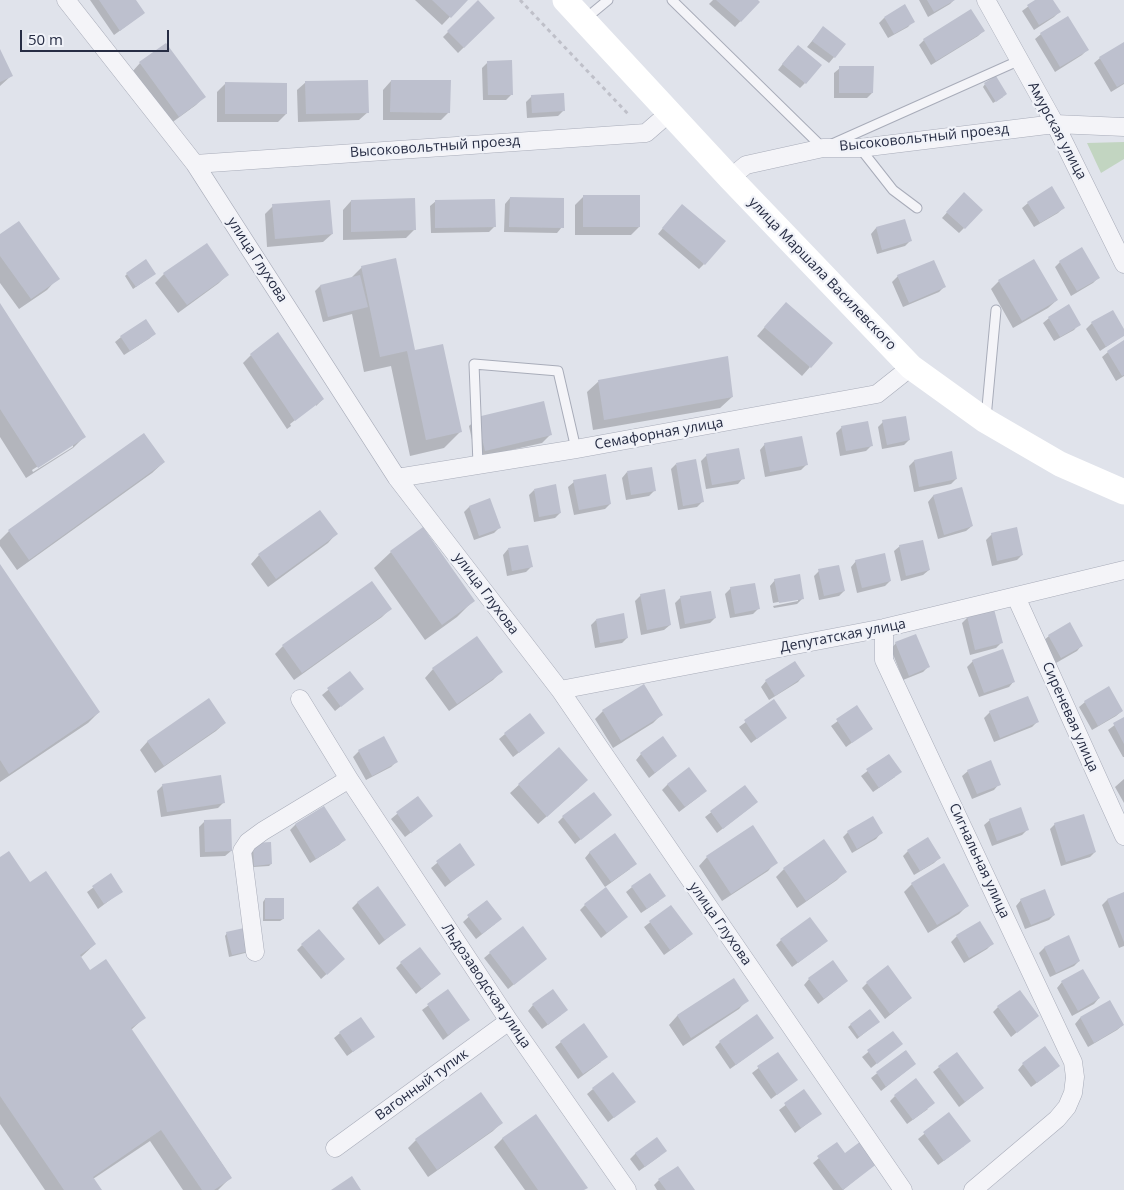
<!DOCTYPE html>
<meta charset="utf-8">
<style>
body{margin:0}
#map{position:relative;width:1124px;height:1190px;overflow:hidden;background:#e0e3eb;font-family:"Open Sans",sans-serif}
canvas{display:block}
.scale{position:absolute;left:20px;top:30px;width:149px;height:22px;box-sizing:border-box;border:2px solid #272d44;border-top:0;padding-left:6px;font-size:15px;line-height:18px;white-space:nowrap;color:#272d44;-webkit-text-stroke:4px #f0f2f8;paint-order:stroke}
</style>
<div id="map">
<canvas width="1124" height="1190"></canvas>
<div class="scale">50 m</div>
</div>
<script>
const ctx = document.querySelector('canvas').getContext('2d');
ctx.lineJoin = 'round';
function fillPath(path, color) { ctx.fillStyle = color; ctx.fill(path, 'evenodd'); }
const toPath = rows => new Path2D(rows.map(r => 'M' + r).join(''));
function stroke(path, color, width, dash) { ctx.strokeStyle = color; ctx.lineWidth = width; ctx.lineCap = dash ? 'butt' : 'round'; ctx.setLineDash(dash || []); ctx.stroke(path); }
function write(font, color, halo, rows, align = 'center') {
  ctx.font = font + ' "Open Sans",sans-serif'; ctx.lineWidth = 4.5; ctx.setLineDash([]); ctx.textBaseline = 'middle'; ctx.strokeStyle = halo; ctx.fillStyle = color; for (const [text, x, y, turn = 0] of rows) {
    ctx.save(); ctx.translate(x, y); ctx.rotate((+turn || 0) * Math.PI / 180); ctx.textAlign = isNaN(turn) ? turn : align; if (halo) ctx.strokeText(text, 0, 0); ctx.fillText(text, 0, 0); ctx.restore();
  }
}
fillPath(toPath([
 [1124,142,1124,159,1101,173,1087,143]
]), '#c2d5c1');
fillPath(toPath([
 [90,0,135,0,144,13,114,35],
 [415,0,466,0,442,25],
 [713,0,756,0,758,2,735,27,709,4],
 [919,0,954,0,950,4,928,17],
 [1037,0,1052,0,1059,12,1054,17,1034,30,1022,11],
 [478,2,494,18,458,53,443,37],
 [884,18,913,21,908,27,888,38,879,23],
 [823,28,845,44,829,63,807,47],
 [983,31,978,36,931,65,919,45,924,40],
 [1041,34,1087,50,1082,55,1055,72,1035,39],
 [1124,43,1124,84,1111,92,1094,63,1100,58],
 [0,52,11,76,0,86],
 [792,52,805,83,800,88,778,70],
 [488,62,512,94,506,100,483,100,482,68],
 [140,63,204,97,196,105,170,124,132,72],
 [840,68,872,93,867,98,834,98,834,73],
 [391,81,449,112,441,120,383,120,383,90],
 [306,82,368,112,359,120,298,122,297,90],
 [225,84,286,114,278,122,217,122,217,92],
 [985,84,1003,97,993,103,983,87],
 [532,96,564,110,558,116,527,118,526,102],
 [583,197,639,227,631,235,575,235,575,205],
 [510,198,562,227,557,233,504,232,505,204],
 [959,199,964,228,959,233,942,218],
 [351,201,414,230,406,238,343,240,343,210],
 [436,201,494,227,489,232,431,233,430,206],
 [1028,203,1063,208,1058,213,1034,227,1022,208],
 [273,206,332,234,323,242,267,247,265,214],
 [677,211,704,264,699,269,658,234],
 [904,220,910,241,905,246,877,254,871,234,876,228],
 [0,236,58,278,47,290,19,309,0,283],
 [206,245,227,275,219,283,178,313,155,283,164,274],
 [1060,262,1098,278,1093,283,1071,296,1055,267],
 [362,267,414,351,460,432,444,448,410,456,391,366,364,372,352,314,323,322,315,291,320,286,350,279],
 [127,274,152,276,133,289,125,276],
 [898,276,944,287,939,292,903,307,892,282],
 [999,281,1057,300,1048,308,1013,328,991,289],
 [0,305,84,437,73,448,26,478,0,437],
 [73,444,73,447,33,472,32,470],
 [778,312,810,367,802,376,757,336],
 [1049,318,1079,324,1074,330,1054,341,1043,323],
 [1092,323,1124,331,1124,335,1100,351,1086,329],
 [154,334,149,339,124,355,115,342,121,337],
 [1124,342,1124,376,1116,381,1102,357,1108,352],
 [251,355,323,399,316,406,316,404,290,424,291,426,287,429,243,363],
 [599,381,732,397,720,408,593,430,587,392],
 [478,418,551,434,542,443,476,458,469,426],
 [883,422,909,440,904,445,882,449,878,427],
 [842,427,871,446,866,451,840,456,836,433],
 [144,434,164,462,152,473,17,570,0,546,0,540,9,531],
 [765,444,806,465,801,470,765,477,760,450],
 [707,455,743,478,738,484,706,489,701,461],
 [914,461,956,479,951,484,914,492,909,466],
 [676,464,702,502,697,507,678,510,671,469],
 [627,472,655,490,649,496,626,500,622,478],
 [574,482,610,504,605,509,574,515,568,487],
 [961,489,972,526,966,531,938,539,928,502,933,496],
 [534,490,560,513,555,518,534,522,529,495],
 [490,500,500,527,494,533,474,540,464,512,469,507],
 [336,534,328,543,268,587,251,564,259,555],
 [992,534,1022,555,1017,560,992,566,986,540],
 [900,546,929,570,923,575,901,581,894,551],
 [508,549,531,567,526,572,507,576,503,555],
 [391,552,473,601,457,617,425,640,374,568],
 [856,561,890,581,885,586,857,593,851,567],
 [0,566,99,712,88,723,0,782],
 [819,571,844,591,839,596,819,600,814,576],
 [775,580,803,598,797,604,774,608,773,606,798,601,798,598,773,603,770,586],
 [731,588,758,609,753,614,730,618,725,594],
 [641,595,670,625,664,630,641,635,635,601],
 [681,597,715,618,710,623,680,629,675,603],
 [390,609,382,617,294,680,275,654,283,646],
 [993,611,1001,643,996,648,970,655,962,623,967,618],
 [596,620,627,638,622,643,595,648,591,625],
 [1049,636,1082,645,1077,651,1056,663,1043,641],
 [477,638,501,672,493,680,449,711,425,678,433,669],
 [896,643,928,667,923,672,903,680,891,649],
 [973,661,1014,681,1009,687,979,697,967,667],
 [349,673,362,689,335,711,322,695],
 [803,676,798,682,769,700,761,687,766,681],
 [774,701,785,718,751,743,739,727],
 [1085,702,1122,711,1116,716,1092,730,1079,707],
 [857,707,872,728,846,747,831,726],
 [603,711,662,714,653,723,613,748,595,719],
 [990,712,1037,722,1032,727,994,742,984,718],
 [1124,718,1124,757,1123,757,1108,730],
 [225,723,216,731,155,773,140,750,148,741],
 [505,734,538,738,513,757,499,739],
 [383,738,396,762,391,767,366,780,353,757,359,751],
 [559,748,579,788,538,824,510,793],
 [641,754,676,756,649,778,636,760],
 [888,755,895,777,873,792,861,776],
 [968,771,999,784,994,790,972,799,962,776],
 [1124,779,1124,803,1115,787],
 [668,784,700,796,679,812,662,790],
 [163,785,224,802,218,808,161,817,157,791],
 [745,786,751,807,717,833,705,817],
 [417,797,426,821,405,837,391,819],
 [324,807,344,840,339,845,310,863,290,830,295,825],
 [611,815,575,844,558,822,563,817],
 [990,820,1028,829,1022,835,992,846,984,825],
 [205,821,231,851,225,856,200,857,199,827],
 [1055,824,1095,852,1090,857,1061,866,1050,829],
 [848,832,881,833,876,839,852,853,843,837],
 [459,845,474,864,445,887,431,868],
 [251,846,271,864,269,866,253,867],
 [908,851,939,858,934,863,914,875,903,856],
 [590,852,630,869,605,887,585,858],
 [707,857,776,862,768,871,722,901,699,866],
 [0,858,95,944,80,958,90,972,144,1018,131,1030,231,1177,218,1190,183,1190,150,1141,93,1179,101,1190,45,1190,0,1124],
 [784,869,845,872,837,880,797,908,776,877],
 [111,875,122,891,98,909,87,892],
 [912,884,968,905,959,914,928,933,904,892],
 [632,887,659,901,641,913,626,892],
 [1124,893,1124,946,1119,948,1102,905,1107,900],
 [265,899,283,919,280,921,263,921,263,902],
 [1021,900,1054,915,1049,920,1025,929,1016,906],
 [486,901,495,924,476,939,463,922],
 [358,902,404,925,379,945,352,908],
 [585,905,621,922,601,938,580,910],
 [671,906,686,939,664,955,644,927],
 [980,923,992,944,987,949,964,963,951,942,957,936],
 [227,933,248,951,245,953,229,957,225,936],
 [1068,937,1079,961,1074,966,1050,977,1039,953,1044,948],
 [781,940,821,946,792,967,776,945],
 [302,945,338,964,321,979,297,950],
 [490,953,546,959,508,989,484,958],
 [401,963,434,979,416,994,396,968],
 [809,979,841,986,818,1004,804,985],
 [734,980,747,1000,739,1009,683,1046,669,1025,677,1016],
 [1062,982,1099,998,1094,1004,1072,1016,1057,988],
 [867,983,911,998,885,1019,862,988],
 [448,991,468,1020,443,1040,422,1010],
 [1109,1002,1123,1025,1117,1030,1088,1047,1075,1024,1080,1018],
 [533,1005,561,1015,542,1029,528,1011],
 [998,1007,1037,1016,1011,1037,993,1012],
 [869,1010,876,1024,857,1039,848,1027],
 [340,1033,373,1037,347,1056,334,1038],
 [892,1033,901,1044,871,1068,862,1057],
 [773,1038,730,1069,715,1047,720,1042],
 [561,1042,601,1062,578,1079,555,1047],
 [905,1051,915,1064,881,1091,871,1078],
 [778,1053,796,1080,771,1099,752,1073],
 [957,1053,983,1088,959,1107,933,1072],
 [1023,1064,1053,1071,1031,1087,1018,1070],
 [593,1089,634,1102,608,1122,587,1094],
 [804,1091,820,1114,795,1133,779,1110],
 [895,1096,928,1109,907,1124,890,1101],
 [949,1114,964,1146,938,1165,918,1139],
 [501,1123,493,1131,428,1177,408,1148,416,1140],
 [503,1138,584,1190,525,1190,494,1147],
 [837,1143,845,1154,876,1163,843,1190,833,1190,813,1163],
 [636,1153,660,1156,639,1171,630,1159],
 [659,1180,693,1190,657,1190,654,1185]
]), '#0003');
fillPath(toPath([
 [99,0,136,0,145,13,120,31],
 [432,0,468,0,451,18],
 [478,0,495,18,464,48,447,31],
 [716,0,758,0,760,2,741,22],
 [927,0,955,0,934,12],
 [1035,0,1053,0,1061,12,1039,25,1027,5],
 [905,4,915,22,894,34,884,17],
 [971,9,985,31,936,61,923,39],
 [1068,16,1089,50,1060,67,1040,33],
 [823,26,846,44,835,58,812,41],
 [1124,42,1124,83,1117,87,1099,57],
 [166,43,206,97,179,117,139,62],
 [798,45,822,65,806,84,782,64],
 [0,49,13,76,0,82],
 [512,60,513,95,488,95,487,61],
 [839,66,874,66,873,93,839,93],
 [996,76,1007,94,996,102,984,83],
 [368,80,369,113,306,114,305,81],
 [391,80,451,80,450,113,390,112],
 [225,82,287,83,287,114,225,114],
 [564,93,565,111,532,113,531,95],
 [1052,186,1065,208,1040,223,1027,202],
 [964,192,983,210,965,229,946,212],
 [583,195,640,195,640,227,583,227],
 [510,197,564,198,564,228,509,227],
 [415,198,416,230,351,232,351,200],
 [495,199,496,227,435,228,435,200],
 [330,200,333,234,275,239,272,204],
 [682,204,726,241,705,265,662,228],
 [905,219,912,241,882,250,876,227],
 [19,221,60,279,31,299,0,256,0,234],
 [207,243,229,275,187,305,163,273],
 [1082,247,1100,278,1077,291,1059,261],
 [396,258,415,350,443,344,462,432,426,440,407,351,380,357,361,266],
 [146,259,156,274,136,287,126,273],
 [1034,259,1058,300,1022,321,998,280],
 [934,260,946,287,909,303,897,275],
 [360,275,368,307,328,317,320,285],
 [786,302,833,343,811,368,764,327],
 [0,303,86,437,38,468,0,409],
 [1069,304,1081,325,1060,337,1048,317],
 [1113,310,1124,329,1124,336,1106,347,1091,322],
 [146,319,156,334,130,351,120,336],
 [278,332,324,399,295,421,250,354],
 [1124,340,1124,375,1122,376,1107,351],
 [728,356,733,397,604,420,598,380],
 [544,401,552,435,485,451,477,417],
 [906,416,910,440,887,445,882,420],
 [868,421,873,446,846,451,841,426],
 [144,433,165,462,29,560,8,530],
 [802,436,808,465,770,472,764,443],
 [739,448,745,479,712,485,706,454],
 [952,451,957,479,919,487,914,460],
 [696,459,704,502,683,506,676,463],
 [652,467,656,491,631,495,627,471],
 [606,474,611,504,579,510,573,480],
 [556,484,561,513,539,517,534,489],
 [962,487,973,526,944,535,933,495],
 [490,498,501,528,479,536,469,506],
 [320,510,338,534,276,579,258,554],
 [423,527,475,601,442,625,390,551],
 [1017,527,1023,555,997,561,991,533],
 [923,540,930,570,906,576,899,545],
 [528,545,533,567,512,571,508,548],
 [885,553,891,581,862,588,855,560],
 [0,564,100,712,9,774,0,760],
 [839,565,845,591,824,596,818,569],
 [800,574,804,599,779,603,774,579],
 [372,581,392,609,302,673,282,645],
 [755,583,760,609,735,614,730,587],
 [665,589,671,625,647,630,640,594],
 [711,591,716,618,685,624,680,596],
 [994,609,1003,643,975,650,967,616],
 [624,613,628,638,600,643,596,619],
 [1070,622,1083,646,1061,658,1048,635],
 [916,634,930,667,909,676,895,642],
 [477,636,503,672,457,704,432,668],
 [1003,649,1015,682,984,693,972,660],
 [795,661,805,676,775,696,765,680],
 [350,671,364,689,341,707,327,688],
 [644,684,663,715,621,741,602,710],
 [1109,686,1123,711,1098,726,1084,701],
 [1028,696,1039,722,1000,738,989,711],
 [209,698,226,723,164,766,147,741],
 [774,699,787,718,757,739,744,720],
 [857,705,873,729,852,743,836,719],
 [530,713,545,733,519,753,504,733],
 [1124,717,1124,744,1113,723],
 [384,736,398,762,372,776,358,750],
 [663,736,677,756,655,773,640,753],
 [559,747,588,780,547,817,518,784],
 [889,754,902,772,879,788,866,769],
 [991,760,1001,785,977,794,967,770],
 [689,767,707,791,685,807,667,784],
 [221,775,225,803,167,812,162,784],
 [745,785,758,802,723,829,710,811],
 [594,792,612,815,581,840,562,816],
 [418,796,433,816,411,833,396,812],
 [324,806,346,840,316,859,295,824],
 [1021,807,1029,830,997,841,989,819],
 [1084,814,1096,852,1066,862,1054,823],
 [873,816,883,833,857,849,847,831],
 [231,819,232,851,205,852,204,820],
 [753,825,778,863,731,894,706,856],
 [615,833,637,864,611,882,589,852],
 [928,837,941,858,920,871,907,850],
 [824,839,847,872,806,901,783,868],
 [271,842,272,864,254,866,253,843],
 [460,843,475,865,451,882,436,861],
 [9,851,30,882,46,871,96,944,80,955,90,970,106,959,146,1018,131,1028,232,1178,214,1190,202,1190,161,1130,93,1177,102,1190,64,1190,0,1096,0,857],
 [944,863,969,906,937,925,911,883],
 [111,873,123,892,104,904,92,886],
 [650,873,666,896,647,909,631,886],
 [378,886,406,925,385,940,357,902],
 [606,887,628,917,607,933,584,904],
 [1045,889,1055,915,1031,925,1020,899],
 [1124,892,1124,942,1107,899],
 [265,898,284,898,284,919,265,919],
 [487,900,502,919,482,934,467,915],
 [671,905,693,934,670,950,649,921],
 [810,917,828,941,798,963,780,939],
 [980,921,994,944,969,958,956,935],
 [523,926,547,959,514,985,489,952],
 [244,928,249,951,232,955,226,932],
 [319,929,345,959,327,975,301,944],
 [1069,935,1080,961,1056,973,1044,947],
 [420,947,441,974,422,989,400,962],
 [833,960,848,981,824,999,808,978],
 [888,965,912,998,890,1014,866,982],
 [1083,969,1100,998,1078,1011,1061,981],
 [734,978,749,1001,691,1038,677,1015],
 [448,989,470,1020,448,1035,427,1004],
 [553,989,568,1010,548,1025,532,1004],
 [1020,990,1039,1016,1017,1033,997,1006],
 [1110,1000,1124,1025,1094,1043,1080,1017],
 [870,1009,880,1022,859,1037,850,1024],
 [757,1014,774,1038,736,1065,719,1041],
 [361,1017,375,1037,353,1052,339,1032],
 [584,1023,608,1057,583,1074,560,1041],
 [893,1031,903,1044,877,1064,867,1050],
 [1045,1046,1060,1066,1037,1083,1022,1063],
 [906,1050,916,1064,886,1087,876,1072],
 [778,1052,798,1080,777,1095,757,1066],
 [957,1052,984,1088,965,1102,938,1066],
 [613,1072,636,1102,614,1118,592,1088],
 [916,1078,935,1103,913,1120,894,1095],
 [804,1089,822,1114,801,1128,784,1103],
 [481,1092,503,1123,437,1170,415,1139],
 [949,1112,971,1141,944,1161,923,1132],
 [536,1114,588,1188,584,1190,538,1190,502,1138],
 [657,1137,667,1151,645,1167,635,1153],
 [861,1141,878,1163,843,1190,817,1156,837,1142,845,1153],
 [678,1166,695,1190,666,1190,658,1179],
 [352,1176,361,1190,331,1190]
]), '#bdc0ce');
const service = toPath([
 [672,0,823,148,1018,61],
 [585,19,608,0],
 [860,148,893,190,917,208],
 [986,418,996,310],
 [478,464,474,364,558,371,576,449]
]);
const minor = toPath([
 [66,0,195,164,397,478,560,690,903,1190],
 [986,0,1055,124,1124,264],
 [195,164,646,133,669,113],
 [730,178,746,165,823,148,860,148,1055,124,1124,127],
 [397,478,576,449,877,394,911,367],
 [1016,597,1124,836],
 [884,628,884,660,1073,1062,1075,1077,1073,1093,1067,1107,1057,1119,973,1190],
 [560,690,884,628,1124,570],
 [300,699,349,779,509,1021,627,1190],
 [255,952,242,851,248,842,263,831,349,779],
 [335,1148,509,1021]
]);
stroke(service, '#a8acb9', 11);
stroke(minor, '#a8acb9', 19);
stroke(toPath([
 [520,0,630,116]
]), '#bfc0c9', 3, [4, 4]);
stroke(service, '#f4f4f8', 9);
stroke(minor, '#f4f4f8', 18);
stroke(toPath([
 [565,0,730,178,911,367,986,421,1060,464,1124,492]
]), '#fff', 25);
write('14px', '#272d44', '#f0f2f8', [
 ["Амурская улица",1057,131,62],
 ["Высоковольтный проезд",924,138,-6],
 ["Высоковольтный проезд",435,147,-4],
 ["улица Глухова",257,260,57],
 ["улица Маршала Василевского",822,274,46],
 ["Семафорная улица",659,434,-10],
 ["улица Глухова",486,594,53],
 ["Депутатская улица",843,636,-11],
 ["Сиреневая улица",1070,717,66],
 ["Сигнальная улица",979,861,65],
 ["улица Глухова",720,924,55],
 ["Льдозаводская улица",486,986,56],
 ["Вагонный тупик",422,1085,-36]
]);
</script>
